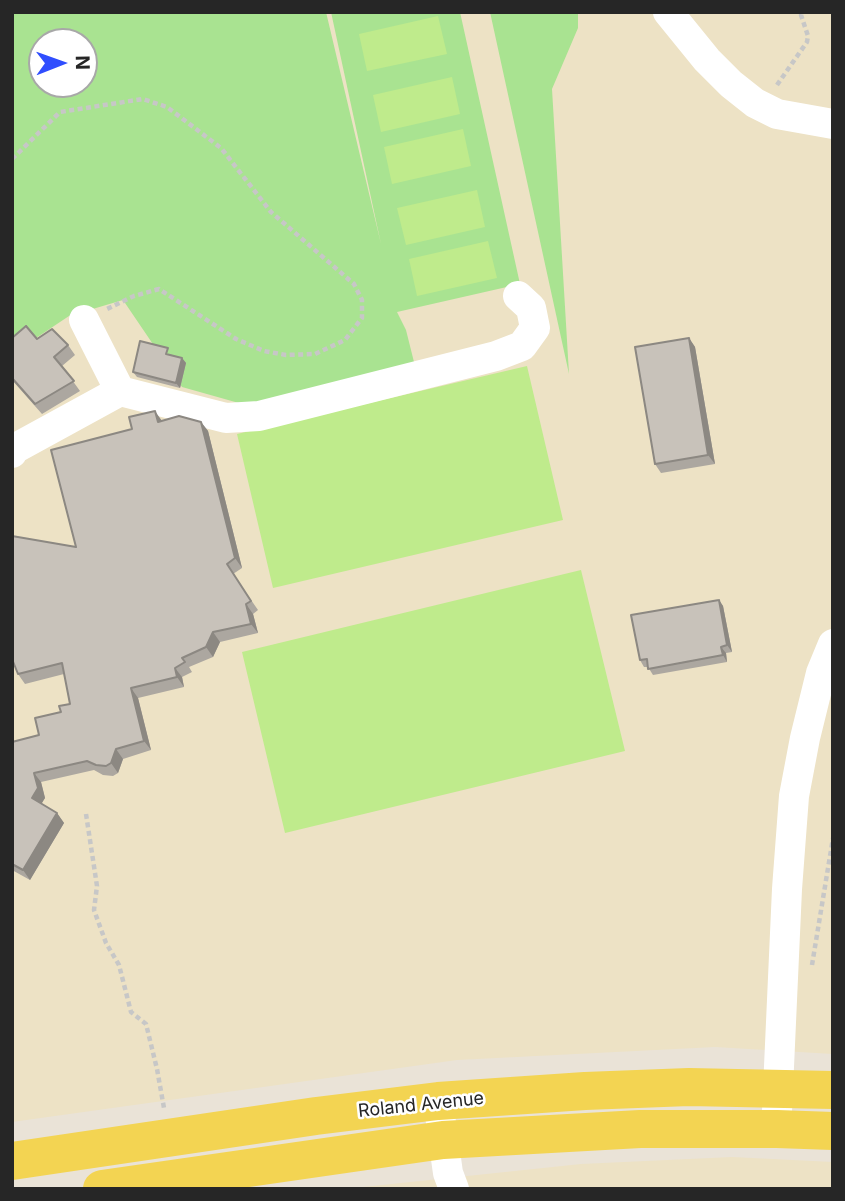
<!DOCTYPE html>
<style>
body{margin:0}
#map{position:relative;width:845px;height:1201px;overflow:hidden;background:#eae3d7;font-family:Inter,sans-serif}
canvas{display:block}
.frame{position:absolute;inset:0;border:14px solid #262626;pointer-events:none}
.north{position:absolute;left:28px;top:28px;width:70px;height:70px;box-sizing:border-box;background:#fff;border:2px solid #a8a8a8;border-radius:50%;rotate:89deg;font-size:19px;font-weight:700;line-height:28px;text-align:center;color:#262626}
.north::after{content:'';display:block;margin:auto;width:24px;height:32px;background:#304efe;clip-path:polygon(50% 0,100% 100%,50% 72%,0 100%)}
</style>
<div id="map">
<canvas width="845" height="1201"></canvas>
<div class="frame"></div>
<div class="north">N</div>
</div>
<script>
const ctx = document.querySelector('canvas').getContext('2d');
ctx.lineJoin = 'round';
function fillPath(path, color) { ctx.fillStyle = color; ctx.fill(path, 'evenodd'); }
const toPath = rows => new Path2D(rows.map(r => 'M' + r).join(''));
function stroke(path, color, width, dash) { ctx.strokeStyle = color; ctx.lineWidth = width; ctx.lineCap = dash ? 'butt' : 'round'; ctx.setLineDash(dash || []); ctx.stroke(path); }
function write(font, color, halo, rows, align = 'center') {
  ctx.font = font + ' Inter,sans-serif'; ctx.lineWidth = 5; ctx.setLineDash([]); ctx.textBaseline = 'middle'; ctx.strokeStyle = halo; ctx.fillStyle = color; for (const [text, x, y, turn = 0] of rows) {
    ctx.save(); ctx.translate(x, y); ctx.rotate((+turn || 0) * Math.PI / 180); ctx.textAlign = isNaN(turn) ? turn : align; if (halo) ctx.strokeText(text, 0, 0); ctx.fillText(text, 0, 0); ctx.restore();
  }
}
fillPath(toPath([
 [12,12,833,12,833,1054,715,1047,457,1060,12,1122],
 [42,42,84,42,84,84,42,84],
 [732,1157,833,1162,833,1189,344,1189,581,1164]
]), '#ede2c5');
fillPath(toPath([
 [12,12,326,12,381,244,331,12,460,12,520,284,397,312,406,330,415,366,253,407,182,387,123,300,69,316,12,354],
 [42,42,84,42,84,84,42,84],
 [490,12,578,12,578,28,552,89,569,374]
]), '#a9e391');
fillPath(toPath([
 [438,16,447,54,367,71,359,34],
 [452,77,460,114,381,132,373,95],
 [463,129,471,166,392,184,384,147],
 [477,190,485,227,406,245,397,208],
 [488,241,497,278,417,296,409,259],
 [527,366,563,520,273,588,237,434],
 [581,570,625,751,285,833,242,652]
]), '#bfeb8c');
stroke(toPath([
 [777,85,807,42,808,36,801,15,803,12],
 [12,159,60,112,143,99,167,107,221,148,271,212,354,284,362,300,362,318,345,340,315,354,286,355,264,351,236,339,159,289,134,296,107,309],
 [86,814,97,886,94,910,106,943,119,965,131,1012,146,1024,157,1069,164,1108],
 [812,965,833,838]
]), '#c7c7c7', 4.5, [5, 3.5]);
stroke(toPath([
 [668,12,707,60,731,84,755,103,777,114,833,124],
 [84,320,120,391],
 [12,453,14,449,120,391,226,418,259,416,496,356,522,346,535,328,531,308,518,296],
 [438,1101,448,1173,454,1189],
 [777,1111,787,889,794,796,805,738,821,673,833,644]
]), '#fff', 30);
stroke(toPath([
 [12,1161,316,1116,438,1101,585,1091,689,1087,833,1090],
 [102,1189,443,1140,640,1129,777,1129,833,1131]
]), '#f3d452', 38);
fillPath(toPath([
 [12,338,37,339,68,345,75,355,62,366,80,391,42,414,12,380],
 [689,338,695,347,715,464,661,473,655,464],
 [172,354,171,355,182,358,186,363,180,388,137,377,133,372],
 [162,421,201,422,208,431,242,568,233,574,258,610,253,614,258,633,220,642,213,657,189,667,192,672,182,677,184,687,138,698,151,750,123,759,118,773,113,776,103,775,94,770,41,782,45,798,41,803,57,813,64,823,30,880,12,870,12,742,39,735,61,712,70,704,64,674,25,684,18,674,76,547,132,429],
 [719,600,723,606,732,652,726,653,727,662,653,675,648,667,644,667,640,660]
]), '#aca7a0');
fillPath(toPath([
 [689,338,695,347,715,464,708,455],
 [182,358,186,363,180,388,176,383],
 [155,411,162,421,158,422],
 [201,422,208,431,242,568,235,558],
 [719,600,723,606,732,652,727,645],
 [246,604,253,614,258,633,251,624],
 [213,632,220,642,213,657,206,647],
 [721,647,726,653,727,662,723,655],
 [175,668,182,677,184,687,177,677],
 [131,688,138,698,151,750,144,741],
 [116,749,123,759,118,773,111,763],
 [34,773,41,782,45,798,39,808,32,798],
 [57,813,64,823,30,880,23,870]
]), '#8c8882');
const building = toPath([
 [26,326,37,339,52,329,68,345,54,357,74,381,35,404,12,378,12,338,26,326],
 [689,338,708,455,655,464,635,347,689,338],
 [140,341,168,348,166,354,182,358,176,383,133,372,140,341],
 [155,411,158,422,179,416,201,422,235,558,227,564,251,601,246,604,251,624,213,632,206,647,182,658,185,662,175,668,177,677,131,688,144,741,116,749,111,763,106,766,96,765,87,761,34,773,38,788,32,798,57,813,23,870,12,864,12,742,39,735,35,718,61,712,59,706,70,704,62,663,18,674,12,659,12,536,76,547,51,450,132,429,129,417,155,411],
 [719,600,727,645,721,647,723,655,648,669,647,659,640,660,631,615,719,600]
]);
fillPath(building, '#c8c2ba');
stroke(building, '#8c8882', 2);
write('18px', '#262626', '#fff', [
 ["Roland Avenue",421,1105,-6]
]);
</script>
